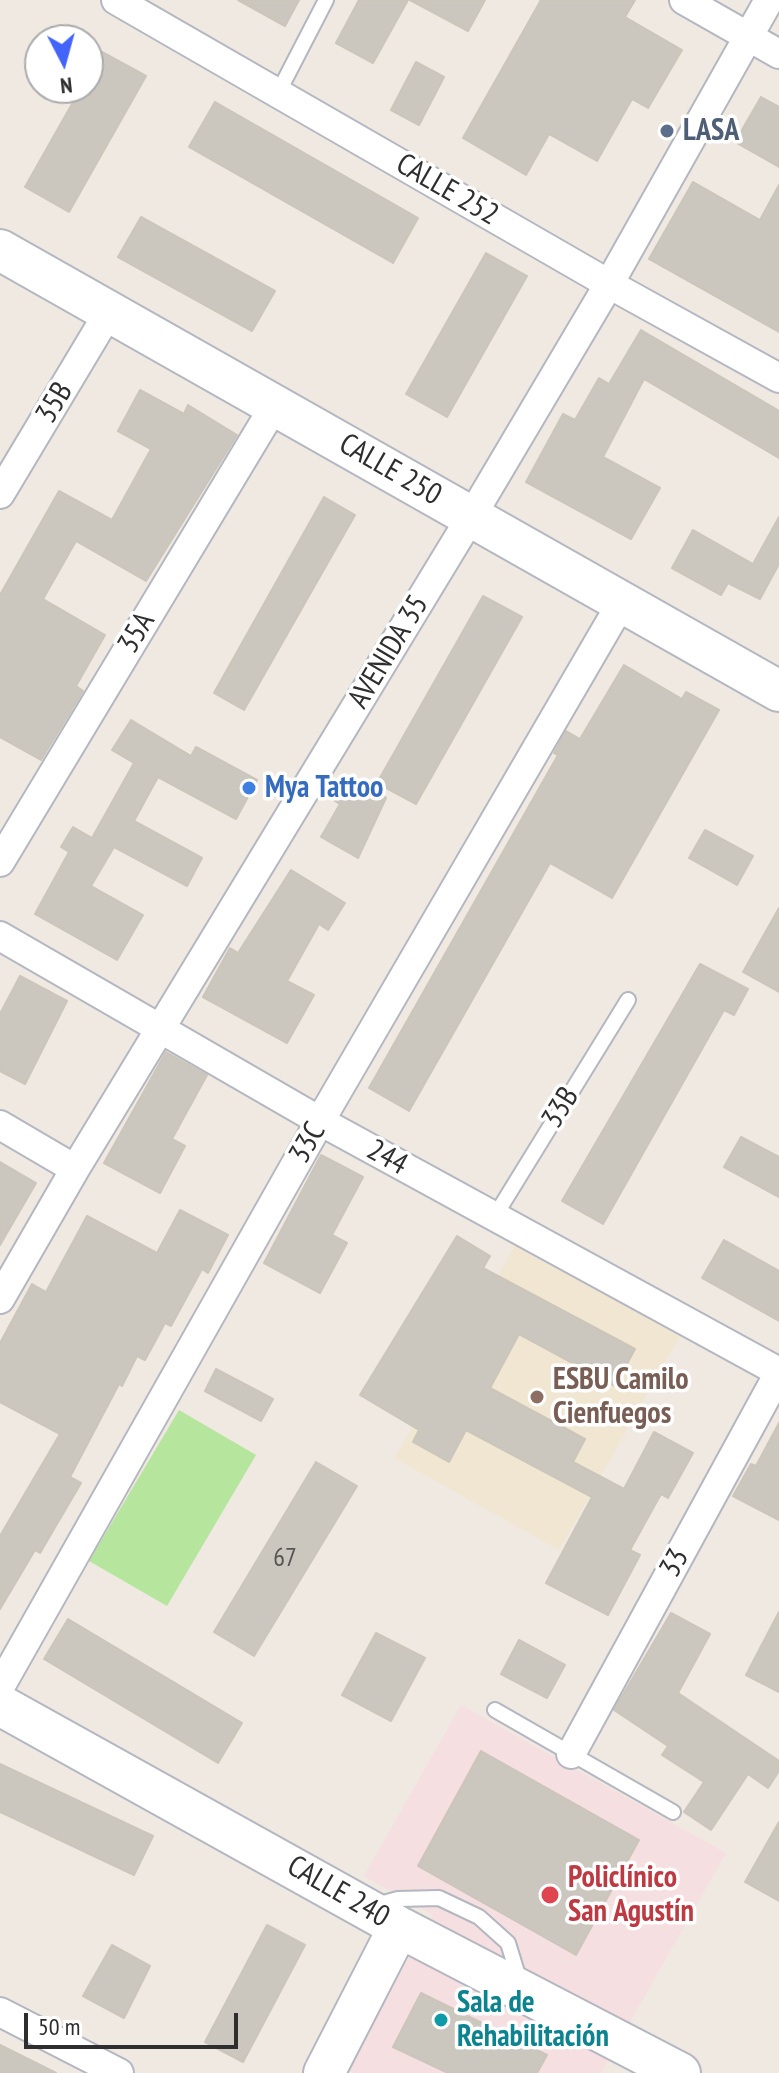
<!DOCTYPE html>
<meta charset="utf-8">
<style>
body{margin:0}
#map{position:relative;width:779px;height:2073px;overflow:hidden;background:#efe9e1;font-family:"PT Sans Narrow",sans-serif}
canvas{display:block}
.north{position:absolute;left:24px;top:24px;width:80px;height:80px;box-sizing:border-box;background:#fff;border:2px solid #ababab;border-radius:50%;rotate:174deg;font-size:22px;font-weight:700;line-height:32px;text-align:center;color:#2e2e2e}
.north::after{content:'';display:block;margin:auto;width:28px;height:36px;background:#4264fb;clip-path:polygon(50% 0,100% 100%,50% 72%,0 100%)}
.scale{position:absolute;left:24px;top:2013px;width:214px;height:36px;box-sizing:border-box;border:4px solid #2e2e2e;border-top:0;padding-left:10px;font-size:24px;line-height:28px;white-space:nowrap;color:#2e2e2e;-webkit-text-stroke:6px #fff;paint-order:stroke}
</style>
<div id="map">
<canvas width="779" height="2073"></canvas>
<div class="north">N</div>
<div class="scale">50 m</div>
</div>
<script>
const ctx = document.querySelector('canvas').getContext('2d');
ctx.lineJoin = 'round';
function fillPath(path, color) { ctx.fillStyle = color; ctx.fill(path, 'evenodd'); }
const toPath = rows => new Path2D(rows.map(r => 'M' + r).join(''));
function stroke(path, color, width, dash) { ctx.strokeStyle = color; ctx.lineWidth = width; ctx.lineCap = dash ? 'butt' : 'round'; ctx.setLineDash(dash || []); ctx.stroke(path); }
function write(font, color, halo, rows, align = 'center') {
  ctx.font = font + ' "PT Sans Narrow",sans-serif'; ctx.lineWidth = 7; ctx.setLineDash([]); ctx.textBaseline = 'middle'; ctx.strokeStyle = halo; ctx.fillStyle = color; for (const [text, x, y, turn = 0] of rows) {
    ctx.save(); ctx.translate(x, y); ctx.rotate((+turn || 0) * Math.PI / 180); ctx.textAlign = isNaN(turn) ? turn : align; if (halo) ctx.strokeText(text, 0, 0); ctx.fillText(text, 0, 0); ctx.restore();
  }
}
fillPath(toPath([
 [515,1245,680,1336,559,1550,395,1458]
]), '#f0e6d1');
fillPath(toPath([
 [461,1705,726,1853,601,2073,354,2073,346,2069,433,1915,364,1876]
]), '#f5dfe0');
fillPath(toPath([
 [179,1410,256,1455,167,1606,89,1561]
]), '#b6e59e');
const building = toPath([
 [238,0,299,0,285,26,238,0],
 [359,0,408,0,373,63,336,43,359,0],
 [410,0,485,0,468,31,410,0],
 [541,0,635,0,625,17,682,50,648,108,632,99,597,161,549,134,526,175,463,138,541,0],
 [102,52,146,76,69,212,25,187,81,88,88,88,88,76,102,52],
 [416,62,444,77,419,125,391,110,416,62],
 [761,97,779,107,779,167,735,142,761,97],
 [215,102,418,218,393,263,189,147,215,102],
 [693,182,760,220,779,185,779,332,649,259,693,182],
 [141,217,275,291,252,331,118,257,141,217],
 [486,253,527,276,447,417,406,394,486,253],
 [641,330,779,411,779,458,644,379,603,457,660,488,631,539,526,482,563,414,575,420,599,378,609,384,641,330],
 [140,390,184,414,188,405,237,435,146,581,76,541,43,599,105,635,76,686,83,691,41,760,0,737,0,595,59,491,112,520,151,449,118,431,140,390],
 [324,497,355,515,244,710,214,693,324,497],
 [779,517,779,564,760,599,728,583,721,595,672,568,693,530,753,564,779,517],
 [483,596,522,617,416,804,377,783,483,596],
 [624,665,682,699,686,692,719,710,612,898,550,863,409,1111,369,1088,558,755,554,753,566,731,580,739,624,665],
 [131,720,191,756,196,747,257,780,236,819,158,777,134,821,202,858,187,886,114,847,91,886,143,915,117,960,35,914,69,852,61,847,73,827,92,838,134,763,112,750,131,720],
 [348,777,386,798,358,858,321,837,340,804,335,801,348,777],
 [705,830,753,856,737,885,689,858,705,830],
 [291,870,345,903,328,930,319,924,287,981,314,995,287,1043,203,997,230,948,238,953,291,870],
 [779,908,779,992,743,972,779,908],
 [700,964,748,989,734,1015,724,1010,603,1224,562,1201,700,964],
 [20,976,67,1001,25,1084,0,1071,0,1014,20,976],
 [166,1052,207,1075,172,1139,185,1146,160,1193,104,1163,166,1052],
 [741,1137,779,1157,779,1197,724,1167,741,1137],
 [321,1155,363,1177,332,1235,347,1243,320,1293,264,1263,321,1155],
 [0,1162,36,1183,0,1245,0,1162],
 [180,1210,228,1235,208,1273,202,1269,171,1326,165,1323,145,1360,137,1356,122,1386,119,1384,70,1477,81,1483,40,1553,35,1550,0,1609,0,1536,60,1434,0,1402,0,1343,32,1284,46,1292,87,1216,157,1253,180,1210],
 [457,1236,490,1256,483,1268,635,1349,615,1386,519,1334,490,1388,585,1439,573,1462,624,1489,654,1432,693,1453,668,1498,661,1494,630,1550,640,1555,608,1615,546,1583,592,1497,466,1430,449,1462,413,1442,419,1430,360,1395,457,1236],
 [724,1240,779,1271,779,1321,702,1278,724,1240],
 [216,1369,273,1399,261,1421,205,1391,216,1369],
 [779,1423,779,1520,733,1496,751,1464,756,1466,779,1423],
 [316,1462,357,1486,254,1656,214,1632,316,1462],
 [779,1612,779,1692,746,1675,779,1612],
 [671,1613,710,1634,678,1693,779,1761,779,1771,768,1788,748,1774,711,1830,684,1812,704,1782,662,1755,668,1746,614,1710,671,1613],
 [68,1619,242,1723,218,1763,44,1659,68,1619],
 [376,1633,425,1658,391,1721,342,1695,376,1633],
 [519,1640,565,1665,547,1698,501,1674,519,1640],
 [481,1751,639,1840,576,1955,418,1866,481,1751],
 [0,1764,153,1836,134,1875,0,1812,0,1764],
 [779,1822,779,1901,745,1882,779,1822],
 [267,1925,305,1945,243,2062,205,2042,267,1925],
 [112,1945,150,1966,124,2018,83,1996,112,1945],
 [421,1993,547,2055,537,2073,448,2073,393,2047,421,1993],
 [0,2045,56,2073,0,2073,0,2045]
]);
fillPath(building, '#cbc7bf');
stroke(building, '#cbc5ba', 2);
const lane = toPath([
 [278,93,326,0],
 [495,1216,628,1000],
 [495,1710,673,1812],
 [376,1905,398,1899,439,1898,479,1917,508,1943,520,1982]
]);
const street = toPath([
 [116,0,609,284,779,378],
 [684,0,779,54],
 [0,494,109,312],
 [0,862,275,405],
 [0,936,320,1121,779,1372],
 [0,1125,75,1169],
 [0,1299,75,1169,471,517,609,284,769,0],
 [0,1687,320,1121,622,602],
 [571,1754,779,1373],
 [0,2012,119,2073]
]);
const secondary = toPath([
 [0,250,779,691],
 [0,1705,399,1927,680,2073],
 [324,2073,399,1927]
]);
stroke(lane, '#b4b7c1', 18);
stroke(street, '#b4b7c1', 32);
stroke(secondary, '#b4b7c1', 44);
stroke(lane, '#fff', 14);
stroke(street, '#fff', 28);
stroke(secondary, '#fff', 40);
for (const [x, y, r, color] of [
 [667,131,8,"#5c6f8a"],
 [249,788,8,"#3f7fe0"],
 [537,1397,8,"#8d6e63"],
 [550,1895,10,"#e0444e"],
 [441,2020,8,"#0f9aa8"]
]) { const dot = new Path2D(); dot.arc(x, y, r, 0, 2 * Math.PI); ctx.fillStyle = color; ctx.fill(dot); stroke(dot, '#fff', 3); }
write('26px', '#555452', null, [
 ["67",285,1559]
]);
write('bold 30px', '#4e5e75', '#fff', [
 ["LASA",683,131]
], 'left');
write('30px', '#2e2e2e', '#fff', [
 ["CALLE 252",447,190,30],
 ["35B",55,403,-59],
 ["CALLE 250",390,470,30],
 ["35A",137,633,-59],
 ["AVENIDA 35",389,652,-59],
 ["33B",561,1108,-58],
 ["33C",308,1143,-60],
 ["244",387,1158,29],
 ["33",675,1563,-61],
 ["CALLE 240",338,1892,30]
]);
write('bold 30px', '#366cbe', '#fff', [
 ["Mya Tattoo",265,788]
], 'left');
write('bold 30px', '#785e54', '#fff', [
 ["ESBU Camilo",553,1380],
 ["Cienfuegos",553,1414]
], 'left');
write('bold 30px', '#be3a42', '#fff', [
 ["Policlínico",568,1878],
 ["San Agustín",568,1912]
], 'left');
write('bold 30px', '#0d838f', '#fff', [
 ["Sala de",457,2003],
 ["Rehabilitación",457,2037]
], 'left');
</script>
